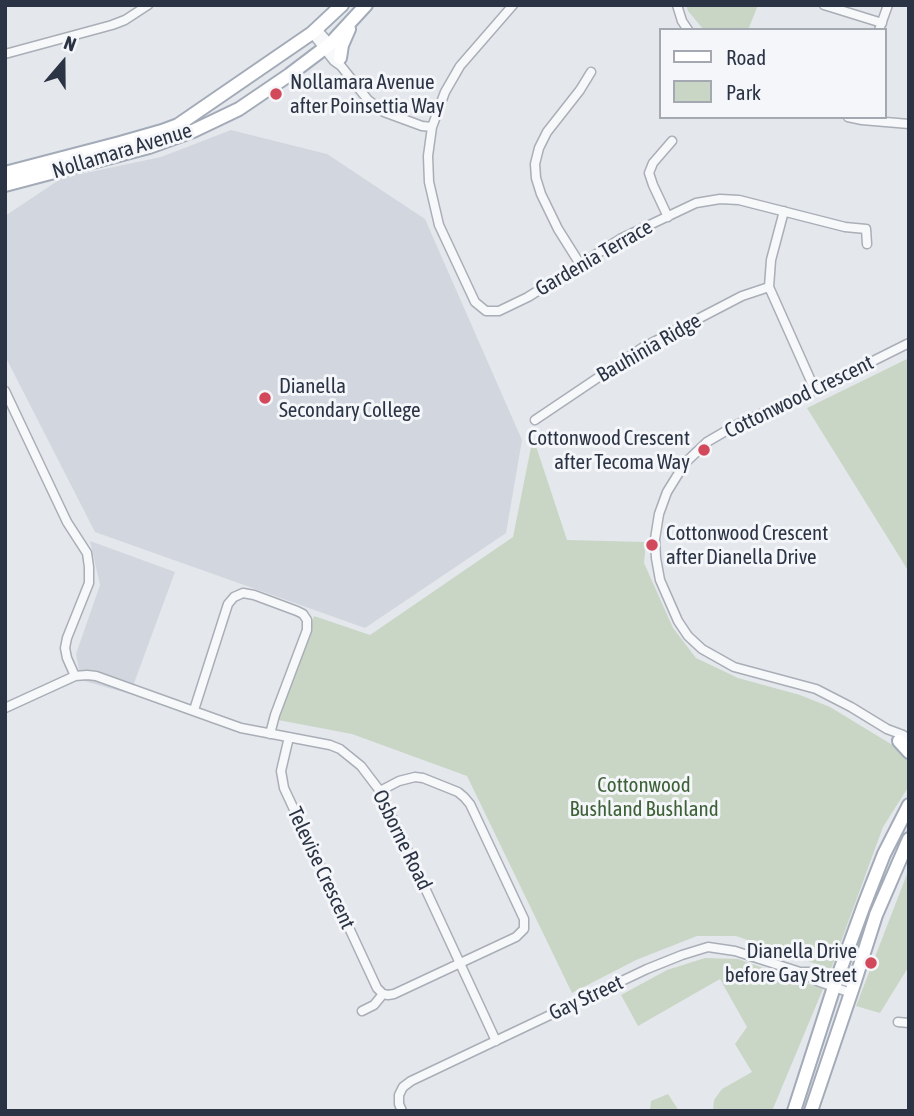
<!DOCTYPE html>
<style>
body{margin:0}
#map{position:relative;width:914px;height:1116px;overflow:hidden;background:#e4e7ec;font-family:"Asap Condensed",sans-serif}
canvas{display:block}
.frame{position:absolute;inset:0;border:7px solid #2b3445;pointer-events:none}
.legend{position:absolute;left:659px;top:28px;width:228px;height:91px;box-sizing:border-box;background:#f4f6f9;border:2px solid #a4a8b1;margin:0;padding:9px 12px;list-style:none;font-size:21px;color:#2b3445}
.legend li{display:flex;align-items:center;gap:14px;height:35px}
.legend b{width:35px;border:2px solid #a4a8b1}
.north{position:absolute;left:28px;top:28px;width:70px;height:70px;-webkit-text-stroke:5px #f4f6f9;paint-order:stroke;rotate:20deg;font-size:19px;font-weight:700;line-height:28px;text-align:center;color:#2b3445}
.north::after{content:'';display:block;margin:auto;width:24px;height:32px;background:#2b3445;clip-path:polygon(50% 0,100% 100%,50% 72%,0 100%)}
</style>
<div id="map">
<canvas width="914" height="1116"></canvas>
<div class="frame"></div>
<ul class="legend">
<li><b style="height:9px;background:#fff"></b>Road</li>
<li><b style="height:19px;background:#c9d6c5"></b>Park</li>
</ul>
<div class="north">N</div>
</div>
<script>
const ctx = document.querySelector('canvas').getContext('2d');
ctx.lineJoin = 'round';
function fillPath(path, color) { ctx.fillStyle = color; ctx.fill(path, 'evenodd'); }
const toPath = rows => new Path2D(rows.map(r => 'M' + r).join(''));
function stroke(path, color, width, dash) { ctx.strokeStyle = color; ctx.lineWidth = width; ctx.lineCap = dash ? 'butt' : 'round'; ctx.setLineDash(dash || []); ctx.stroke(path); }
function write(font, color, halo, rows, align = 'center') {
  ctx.font = font + ' "Asap Condensed",sans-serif'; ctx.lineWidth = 6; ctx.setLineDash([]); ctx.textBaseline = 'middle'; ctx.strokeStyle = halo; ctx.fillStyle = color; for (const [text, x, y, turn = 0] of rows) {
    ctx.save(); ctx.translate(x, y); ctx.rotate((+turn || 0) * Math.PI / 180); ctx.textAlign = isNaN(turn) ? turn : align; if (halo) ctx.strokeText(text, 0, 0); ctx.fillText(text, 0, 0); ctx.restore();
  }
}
fillPath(toPath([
 [231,130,327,154,425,219,522,440,506,533,365,628,95,532,5,356,5,216,62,178,161,157],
 [90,541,175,572,130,694,81,680,76,654,100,585]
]), '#d2d6de');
fillPath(toPath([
 [686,5,758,5,748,30,704,30,688,11],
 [909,358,909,572,807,408],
 [533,437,567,540,646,542,644,563,673,628,696,658,738,678,800,695,830,707,909,755,909,786,883,827,831,969,736,936,697,936,636,960,572,993,467,776,352,734,278,720,314,616,370,635,513,537],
 [909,869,909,966,880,1013,856,1006],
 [705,958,738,959,823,989,772,1111,699,1111,713,1110,714,1100,722,1089,752,1072,735,1044,747,1027,720,979,638,1026,621,995,667,970],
 [668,1094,679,1111,650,1111,651,1101]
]), '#c9d6c5');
const minor = toPath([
 [513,5,460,66,445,92,432,127,428,156,429,182,439,225,475,302,486,311,499,311,528,297,622,238,696,203,720,199,739,200,845,227,866,229,867,244],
 [677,5,682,21,688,30],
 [824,5,882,23],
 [317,29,330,44,340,60],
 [879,30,888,5],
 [312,33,334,61,341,66,368,100,384,112,422,126,432,127],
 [5,54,112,25,125,20,148,5],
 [848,117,862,120,909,124],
 [784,211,771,260,769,287,815,390],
 [668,217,653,185,649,173,653,163,672,141],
 [580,264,558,229,541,194,536,178,535,164,539,148,547,132,580,90,591,72],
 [909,343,815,390,736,425,707,442,685,463,667,492,659,514,655,539,656,558,660,580,678,621,688,636,702,649,734,667,816,689,851,707,887,729,903,735,909,739],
 [5,391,67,522,87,553,89,567,89,583,67,638,65,648,67,658,75,676],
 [535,420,642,348,742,296,769,287],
 [5,708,75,676,87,675,96,676,241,728,330,745,340,749,361,766,380,791,496,1041],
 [194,710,228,604,234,597,243,593,254,595,297,611,303,614,307,620,307,630,275,715,270,734],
 [289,737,281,771,284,788,377,988,383,994,388,995,394,994,516,937,524,929,524,919,470,804,464,797,458,792,423,778,415,777,399,781,380,791],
 [803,972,815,972,854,984],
 [362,1011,374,1005,383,994],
 [898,1022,909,1023],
 [402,1111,399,1104,399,1095,403,1087,411,1081,647,969,682,955,708,947,735,951,800,972,817,981,851,993]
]);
const primary = toPath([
 [340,58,342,45,349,29],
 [5,173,120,143,162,131,178,125,312,33,342,5],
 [5,185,149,147,193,131,214,121,239,109,289,75,330,44,366,5],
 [899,741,909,752],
 [794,1111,834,987,864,905,884,854,909,805],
 [811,1111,854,984,876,915,909,839]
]);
stroke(minor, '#a9aeb7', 11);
stroke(primary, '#a3abb8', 16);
stroke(minor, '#f7f8fa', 8);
stroke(primary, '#fff', 12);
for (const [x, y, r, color] of [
 [276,94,7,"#d1495b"],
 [265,398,7,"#d1495b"],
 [704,450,7,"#d1495b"],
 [652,545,7,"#d1495b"],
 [871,963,7,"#d1495b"]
]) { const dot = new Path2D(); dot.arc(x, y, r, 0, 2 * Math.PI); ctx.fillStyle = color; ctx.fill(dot); stroke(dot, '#f4f6f9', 2.5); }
write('21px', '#2b3445', '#f4f6f9', [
 ["Nollamara Avenue",290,82],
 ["after Poinsettia Way",290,106],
 ["Dianella",279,386],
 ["Secondary College",279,410],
 ["Cottonwood Crescent",690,438,"right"],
 ["after Tecoma Way",690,462,"right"],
 ["Cottonwood Crescent",666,533],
 ["after Dianella Drive",666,557],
 ["Dianella Drive",857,951,"right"],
 ["before Gay Street",857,975,"right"]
], 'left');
write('21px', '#2b3445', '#f4f6f9', [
 ["Nollamara Avenue",122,151,-17],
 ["Gardenia Terrace",594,258,-30],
 ["Bauhinia Ridge",649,348,-30],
 ["Cottonwood Crescent",799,397,-26],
 ["Osborne Road",402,840,64],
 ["Televise Crescent",321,868,65],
 ["Gay Street",586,998,-25]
]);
write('21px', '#3f6138', '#f4f6f9', [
 ["Cottonwood",644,785],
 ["Bushland Bushland",644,809]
]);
</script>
